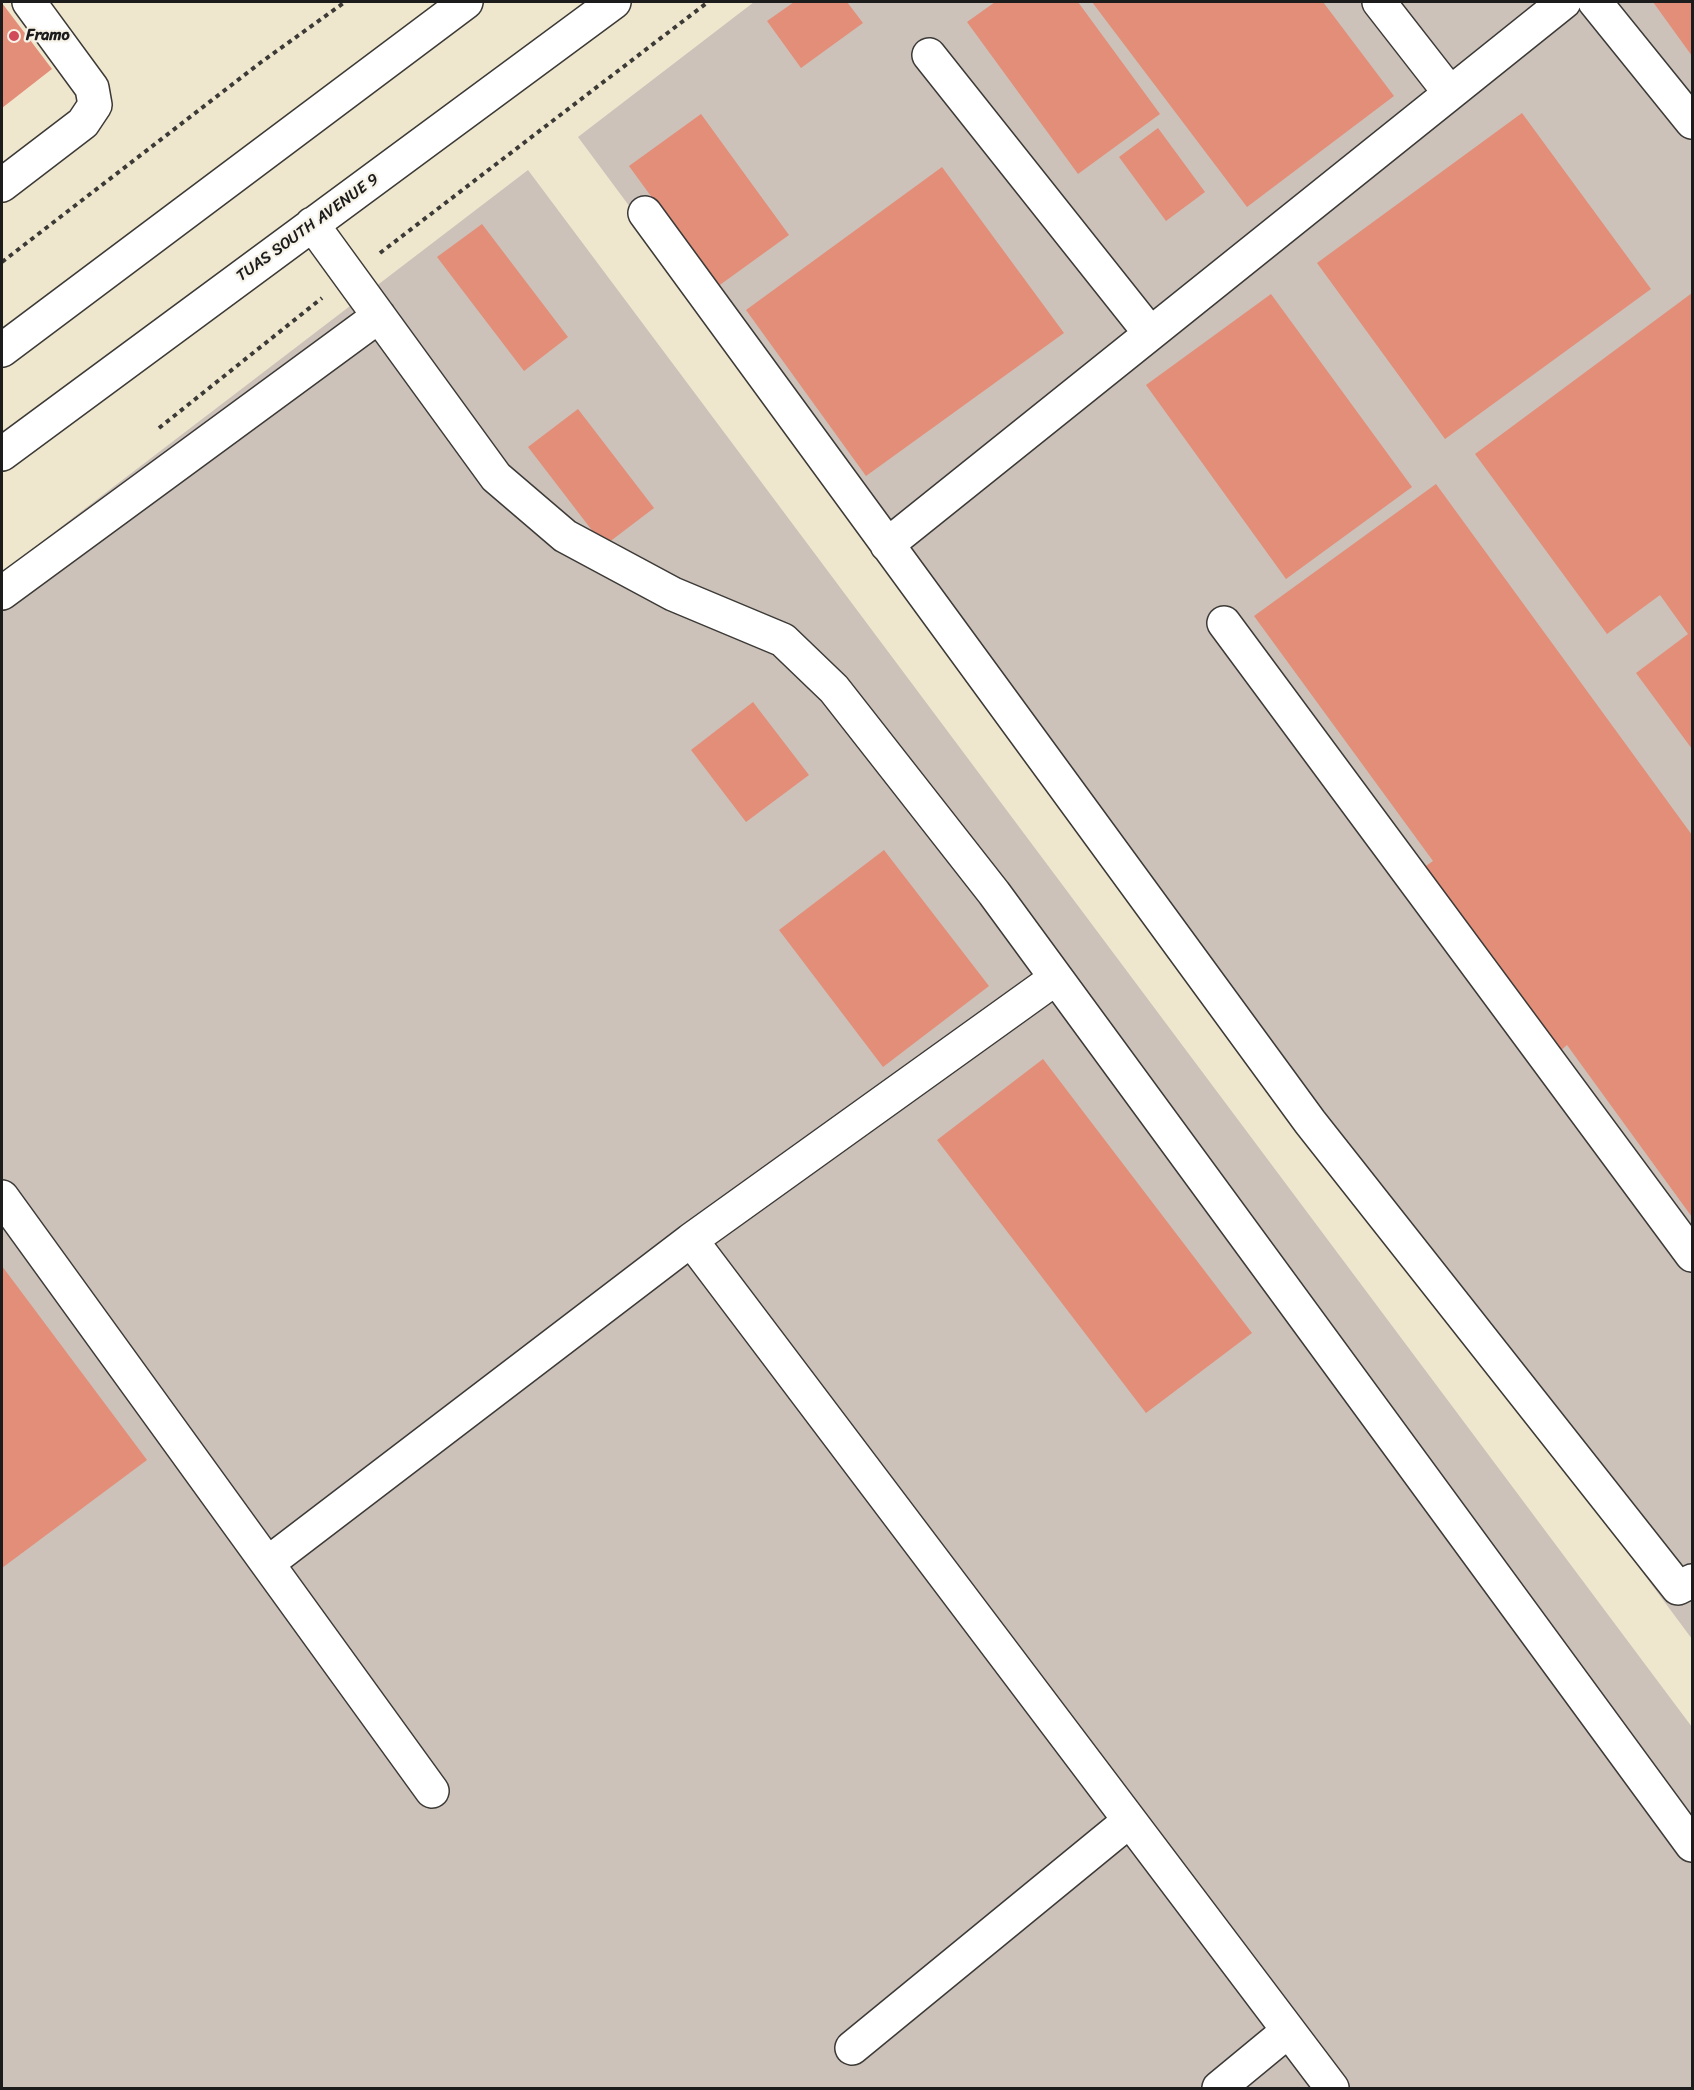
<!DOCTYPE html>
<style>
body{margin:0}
#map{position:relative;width:1694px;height:2090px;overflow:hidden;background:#efe7cd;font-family:Sriracha,sans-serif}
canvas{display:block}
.frame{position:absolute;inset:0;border:3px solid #1c1c1c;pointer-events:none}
</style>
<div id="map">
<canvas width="1694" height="2090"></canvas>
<div class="frame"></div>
</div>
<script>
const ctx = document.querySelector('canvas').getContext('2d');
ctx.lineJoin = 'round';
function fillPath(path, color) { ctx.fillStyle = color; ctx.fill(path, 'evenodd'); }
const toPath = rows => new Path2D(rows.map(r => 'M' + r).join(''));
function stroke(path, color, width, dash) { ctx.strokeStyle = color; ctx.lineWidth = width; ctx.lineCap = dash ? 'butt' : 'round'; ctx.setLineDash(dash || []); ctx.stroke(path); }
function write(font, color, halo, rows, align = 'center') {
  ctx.font = font + ' Sriracha,sans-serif'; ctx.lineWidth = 4.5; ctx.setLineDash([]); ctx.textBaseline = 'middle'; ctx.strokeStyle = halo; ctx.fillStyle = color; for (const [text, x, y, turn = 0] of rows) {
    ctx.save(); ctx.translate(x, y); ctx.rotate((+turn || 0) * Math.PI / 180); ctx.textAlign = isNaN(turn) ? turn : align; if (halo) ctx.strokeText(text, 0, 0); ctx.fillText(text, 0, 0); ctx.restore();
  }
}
fillPath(toPath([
 [754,2,1692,2,1692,1639,578,137],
 [528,170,1692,1727,1692,2088,2,2088,2,572]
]), '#ccc2b9');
fillPath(toPath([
 [794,2,847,2,863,23,801,68,767,21],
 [995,2,1078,2,1160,114,1078,174,967,22],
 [1092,2,1323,2,1394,96,1247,207],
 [1653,2,1692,2,1692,56],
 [2,3,52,69,2,108],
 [1522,113,1651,289,1445,439,1317,263],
 [701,114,789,235,717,287,629,166],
 [1158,128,1205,192,1166,221,1119,157],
 [942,167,1064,333,866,476,746,310],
 [482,224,568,337,524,371,437,257],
 [1692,293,1692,749,1636,673,1688,634,1660,595,1607,634,1475,454],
 [1271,294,1412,487,1286,579,1146,385],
 [578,409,654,508,604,546,528,447],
 [1436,484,1692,835,1692,1217,1567,1045,1558,1053,1423,868,1433,861,1254,616],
 [753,702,809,775,746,822,691,750],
 [884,850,989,986,883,1067,779,930],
 [1043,1059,1252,1333,1146,1413,937,1140],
 [2,1266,147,1460,2,1568]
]), '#e38e79');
const minor = toPath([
 [1379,2,1450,93],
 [1595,2,1692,122],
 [929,55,1150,333],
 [2,185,83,123,95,105,92,88,29,2],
 [645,213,1310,1122,1678,1588,1692,1581],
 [312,224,496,477,565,536,673,594,783,640,834,689,994,893,1692,1845],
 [2,350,466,2],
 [2,454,614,2],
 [887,545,1564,2],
 [2,593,379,316],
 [1224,623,1692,1255],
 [2,1197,432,1791],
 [691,1240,1332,2088],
 [268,1563,691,1240,1056,978],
 [852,2048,1129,1821],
 [1219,2088,1288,2031]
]);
stroke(minor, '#3c3a37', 36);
stroke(toPath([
 [380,253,708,2],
 [2,262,260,63,345,2],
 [159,428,322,298]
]), '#3c3a37', 4, [4.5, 4.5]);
stroke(minor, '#fff', 33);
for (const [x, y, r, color] of [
 [14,36,6,"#d1495b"]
]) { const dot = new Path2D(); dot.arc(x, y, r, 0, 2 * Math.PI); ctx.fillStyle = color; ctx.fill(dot); stroke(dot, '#f7f3e8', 2); }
write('bold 16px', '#1c1c1c', '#f7f3e8', [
 ["Framo",26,36]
], 'left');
write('16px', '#1c1c1c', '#f7f3e8', [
 ["TUAS SOUTH AVENUE 9",308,228,-36]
]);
</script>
